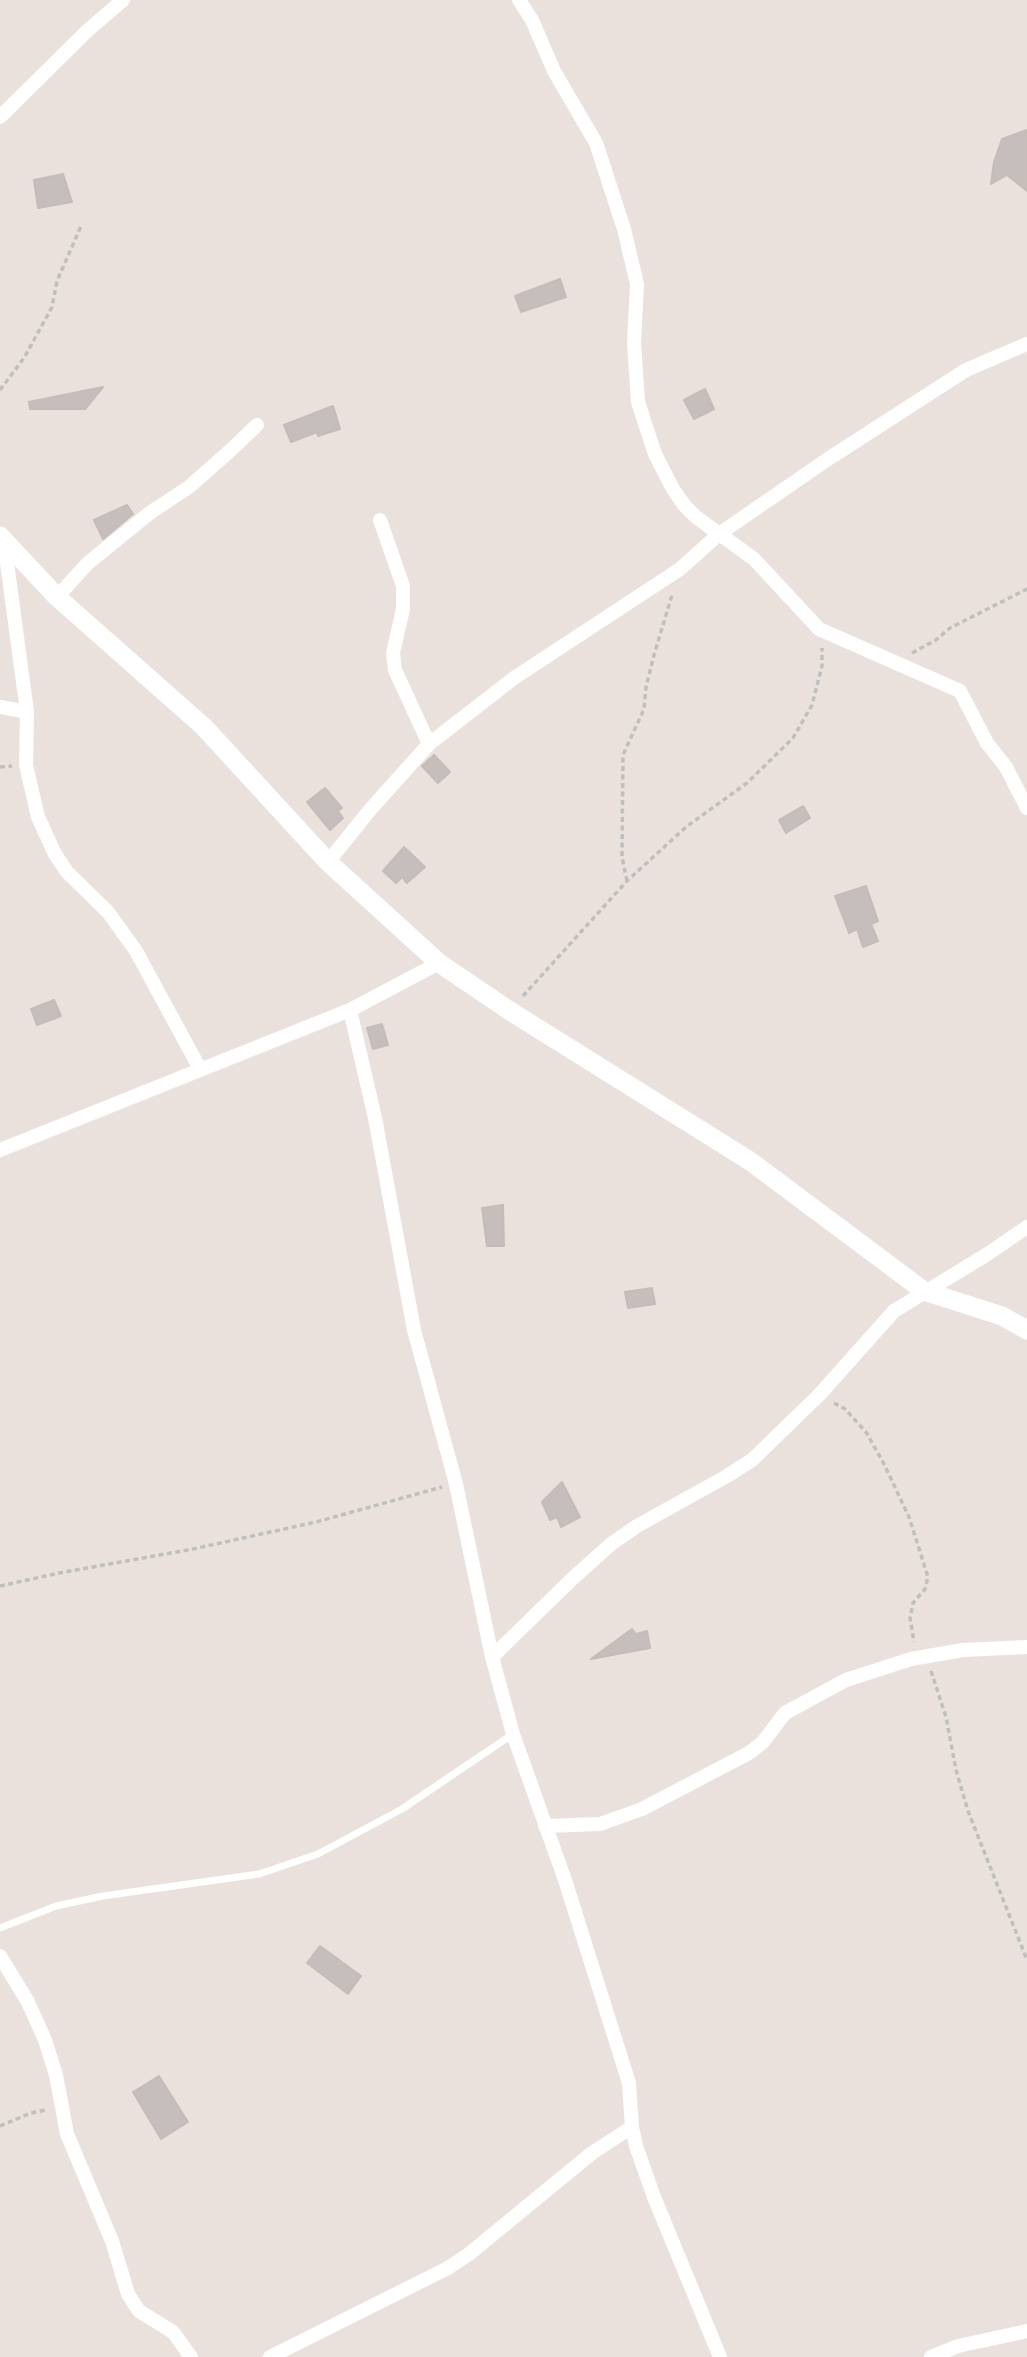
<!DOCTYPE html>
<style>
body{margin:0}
canvas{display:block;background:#eae1dd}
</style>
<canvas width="1027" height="2357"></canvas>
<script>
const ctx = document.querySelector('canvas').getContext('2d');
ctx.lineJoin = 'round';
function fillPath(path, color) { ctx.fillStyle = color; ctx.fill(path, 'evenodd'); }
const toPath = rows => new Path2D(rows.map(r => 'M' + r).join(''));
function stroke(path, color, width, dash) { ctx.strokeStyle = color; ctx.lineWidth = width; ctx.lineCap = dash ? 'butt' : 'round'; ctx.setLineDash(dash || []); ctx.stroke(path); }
const building = toPath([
 [1027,130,1027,191,1007,175,991,184,994,162,1002,139,1027,130],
 [63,174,72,202,38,208,34,180,63,174],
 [560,279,566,297,521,312,515,296,560,279],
 [103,387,85,409,30,409,29,402,103,387],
 [705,389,714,409,694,419,684,400,705,389],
 [333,406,340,429,318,436,317,432,291,442,284,425,333,406],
 [127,505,133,514,103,539,94,520,127,505],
 [434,755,450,772,438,783,422,766,434,755],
 [325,788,342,808,338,811,343,818,330,830,307,802,325,788],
 [803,806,810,818,786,833,779,820,803,806],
 [404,847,425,867,407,883,402,877,396,883,383,871,404,847],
 [866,886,878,921,871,924,878,941,863,947,857,929,849,933,835,896,866,886],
 [54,1000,61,1016,37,1025,31,1009,54,1000],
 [382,1024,388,1045,373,1049,367,1028,382,1024],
 [503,1205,504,1246,487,1246,482,1208,503,1205],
 [652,1288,655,1304,628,1308,625,1292,652,1288],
 [562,1482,580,1517,561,1527,557,1517,550,1520,542,1502,562,1482],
 [632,1629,636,1634,647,1631,650,1648,591,1659,632,1629],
 [320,1946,361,1976,348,1994,307,1963,320,1946],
 [159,2076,188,2122,161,2139,133,2092,159,2076]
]);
fillPath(building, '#c5bebc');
stroke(building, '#c5bcb7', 2);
stroke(toPath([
 [0,390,24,358,52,307,57,281,81,226],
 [912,653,936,640,950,628,1027,589],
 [0,767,12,766],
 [627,881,622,857,623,755,644,709,646,687,654,655,672,595],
 [523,996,627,881,686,827,747,783,793,738,812,705,822,666,822,648],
 [834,1403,845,1409,866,1432,884,1464,909,1517,928,1577,925,1589,913,1603,910,1618,914,1642],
 [0,1586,59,1573,193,1549,316,1522,442,1487],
 [931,1671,946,1717,956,1770,968,1811,1027,1960],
 [0,2126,31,2113,46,2110]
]), '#bfbfbf', 3.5, [5, 3.5]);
stroke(toPath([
 [0,1928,56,1906,103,1896,259,1874,318,1854,402,1809,513,1734]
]), '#fff', 7);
stroke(toPath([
 [519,0,532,20,554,71,596,143,624,229,637,284,634,343,638,402,655,454,673,489,684,505,696,517,754,559,819,629,960,691,987,743,1006,767,1027,808],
 [0,117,87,31,123,0],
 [380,520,403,586,403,609,393,653,395,670,429,744],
 [4,540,27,712,26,765,38,817,55,854,67,872,108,912,136,951,200,1069],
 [57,597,88,563,151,512,189,487,232,449,257,425],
 [0,707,27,712],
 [328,862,369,811,429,744,514,678,680,569,719,534,828,459,966,370,1027,344],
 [350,1010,375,1118,414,1330,456,1484,492,1657,513,1734,565,1880,629,2083,632,2127,636,2146,654,2197,720,2357],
 [0,1150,350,1010,439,963],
 [492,1657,572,1579,611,1544,637,1526,727,1476,752,1460,820,1394,894,1311,986,1255,1027,1227],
 [545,1826,600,1824,642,1809,749,1753,763,1742,785,1713,846,1680,911,1659,963,1650,1027,1647],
 [0,1956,28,2002,45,2040,56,2075,67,2134,112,2241,128,2294,139,2311,173,2332,191,2357],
 [270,2357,448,2268,469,2254,592,2153,632,2127],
 [931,2357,958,2346,1027,2331]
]), '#fff', 14);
stroke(toPath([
 [0,536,57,597,204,727,328,862,439,963,510,1011,750,1161,924,1291,1002,1316,1027,1330]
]), '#fff', 19);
</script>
